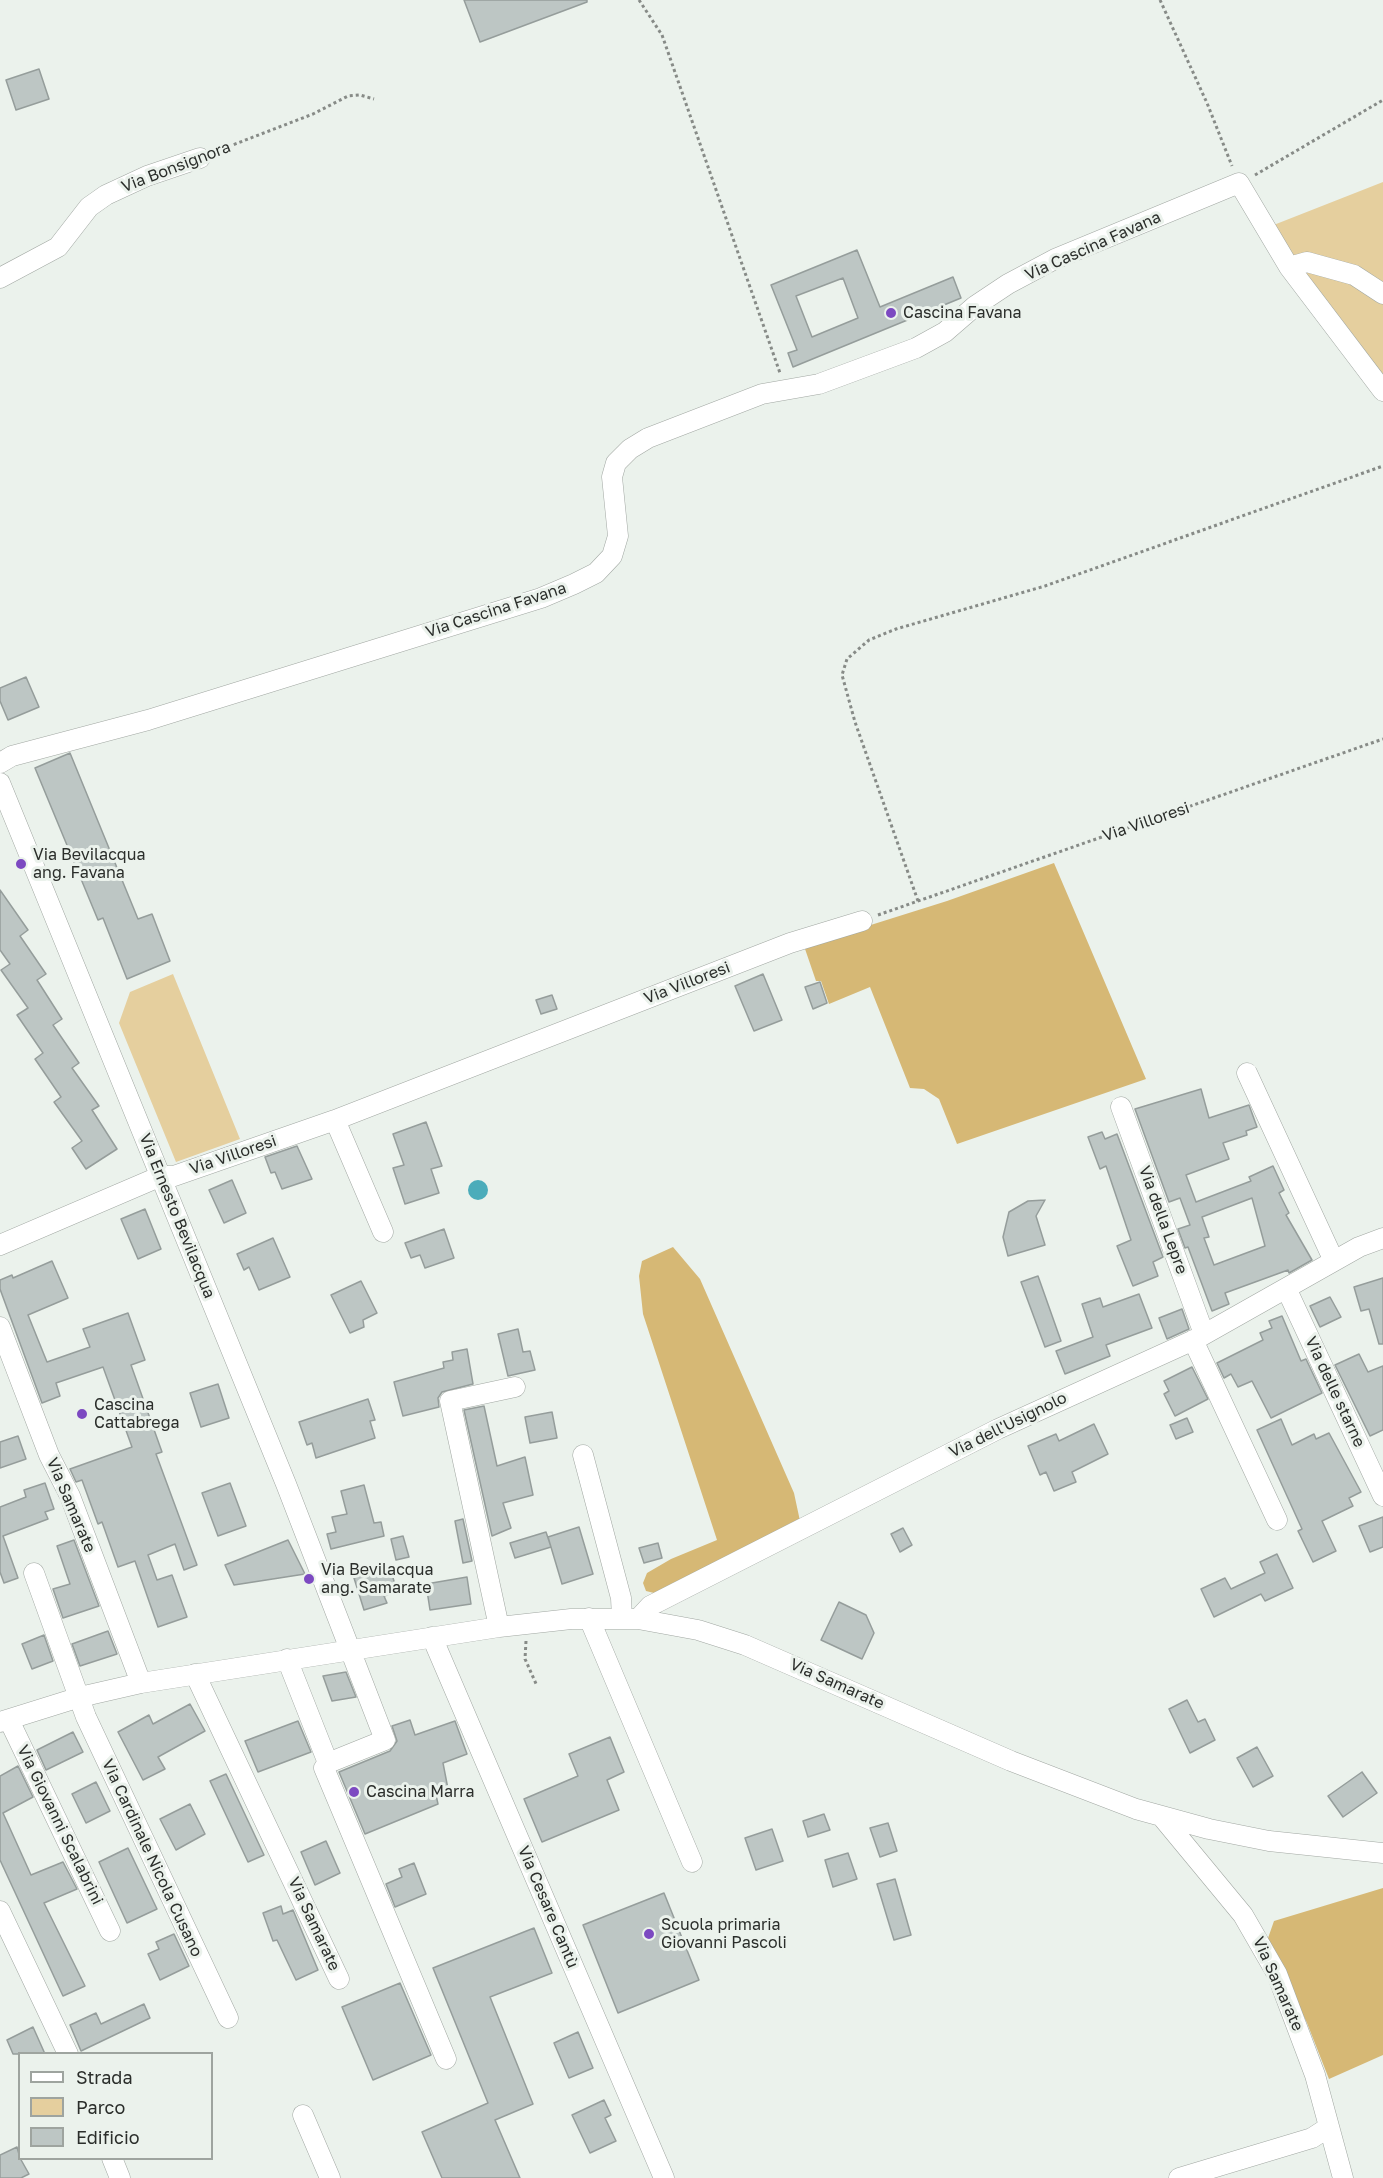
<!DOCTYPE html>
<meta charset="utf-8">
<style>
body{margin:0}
#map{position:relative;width:1383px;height:2178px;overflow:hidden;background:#ebf2ec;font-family:"Golos Text",sans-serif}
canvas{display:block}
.legend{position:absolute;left:18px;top:2052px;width:195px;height:108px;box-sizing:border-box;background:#ebf2ec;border:2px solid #9ea49f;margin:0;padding:8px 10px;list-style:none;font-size:18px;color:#2b2e2b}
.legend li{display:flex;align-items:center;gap:12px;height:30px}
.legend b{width:30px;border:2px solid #9ea49f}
</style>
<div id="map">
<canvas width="1383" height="2178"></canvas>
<ul class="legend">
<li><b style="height:8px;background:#fff"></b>Strada</li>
<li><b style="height:16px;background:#e5cf9e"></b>Parco</li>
<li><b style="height:16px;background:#bdc6c4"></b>Edificio</li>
</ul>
</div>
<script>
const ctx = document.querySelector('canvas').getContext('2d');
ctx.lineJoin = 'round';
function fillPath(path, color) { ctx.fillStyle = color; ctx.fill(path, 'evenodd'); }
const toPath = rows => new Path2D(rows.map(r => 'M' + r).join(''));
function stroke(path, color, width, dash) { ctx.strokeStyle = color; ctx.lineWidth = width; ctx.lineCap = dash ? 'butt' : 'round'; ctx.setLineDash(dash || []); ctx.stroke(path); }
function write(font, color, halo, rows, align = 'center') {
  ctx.font = font + ' "Golos Text",sans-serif'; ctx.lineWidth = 6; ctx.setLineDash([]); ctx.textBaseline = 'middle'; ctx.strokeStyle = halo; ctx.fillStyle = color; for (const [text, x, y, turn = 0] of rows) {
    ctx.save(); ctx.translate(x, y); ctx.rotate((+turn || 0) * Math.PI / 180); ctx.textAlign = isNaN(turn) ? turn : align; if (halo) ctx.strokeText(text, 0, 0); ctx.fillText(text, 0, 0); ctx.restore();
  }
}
fillPath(toPath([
 [1383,182,1383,377,1266,228],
 [173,974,240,1139,176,1162,119,1023,130,992]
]), '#e5cf9e');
fillPath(toPath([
 [1054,863,1146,1079,957,1144,939,1099,924,1089,910,1088,870,987,829,1004,821,981,816,981,804,946,947,901],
 [673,1247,700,1279,794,1493,800,1521,654,1593,646,1591,643,1583,647,1573,671,1559,717,1540,643,1314,639,1276,642,1261],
 [1383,1888,1383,2055,1329,2079,1307,2023,1267,1941,1274,1921]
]), '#d6b875');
fillPath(toPath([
 '468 1190a10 10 0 1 1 20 0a10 10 0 1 1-20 0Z'
]), '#4bacba');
const building = toPath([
 [464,0,587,0,587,2,480,42,464,0],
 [39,69,49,99,16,110,6,80,39,69],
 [857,250,880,307,953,277,961,298,793,367,788,353,797,350,771,285,857,250],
 [843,278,858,318,812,337,796,296,843,278],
 [26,677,39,707,8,720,0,701,0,688,26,677],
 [70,753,138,919,152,914,170,961,127,979,103,918,98,920,35,768,70,753],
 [0,890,28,930,20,936,46,974,37,980,62,1019,53,1025,79,1063,72,1068,99,1106,92,1110,117,1149,86,1169,72,1148,82,1141,54,1102,61,1097,35,1059,43,1053,17,1015,28,1008,1,970,10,964,0,950,0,890],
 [763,974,782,1020,754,1031,735,986,763,974],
 [820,982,827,1003,813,1009,805,987,820,982],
 [552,995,557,1009,541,1014,536,1000,552,995],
 [1201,1089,1209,1118,1249,1105,1257,1127,1246,1131,1247,1135,1223,1143,1229,1159,1186,1175,1196,1202,1251,1181,1249,1177,1273,1166,1284,1190,1279,1193,1289,1213,1286,1215,1312,1260,1289,1273,1288,1270,1225,1293,1229,1304,1212,1311,1188,1247,1185,1248,1178,1229,1190,1225,1180,1198,1169,1202,1135,1109,1201,1089],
 [1252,1198,1265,1246,1214,1265,1204,1238,1209,1237,1202,1217,1252,1198],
 [426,1122,442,1166,431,1169,439,1193,405,1204,393,1168,404,1165,393,1134,426,1122],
 [1102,1132,1105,1139,1117,1134,1163,1257,1153,1262,1158,1276,1133,1286,1117,1246,1131,1240,1106,1166,1100,1169,1088,1137,1102,1132],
 [297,1146,312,1179,282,1189,275,1172,271,1173,265,1157,297,1146],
 [232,1180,246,1213,224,1223,209,1190,232,1180],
 [1045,1200,1036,1216,1045,1245,1008,1256,1003,1237,1009,1212,1028,1201,1045,1200],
 [145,1209,161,1249,138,1259,121,1219,145,1209],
 [444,1229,454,1258,425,1268,420,1255,411,1258,405,1243,444,1229],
 [273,1238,290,1277,259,1290,249,1267,244,1270,237,1254,273,1238],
 [52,1261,68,1298,28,1315,47,1362,90,1347,83,1329,128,1313,145,1360,131,1365,162,1452,156,1454,197,1565,184,1570,175,1544,148,1555,157,1580,172,1575,187,1617,158,1627,135,1561,118,1567,102,1522,98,1524,82,1480,76,1482,70,1469,132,1447,103,1367,56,1383,60,1396,42,1403,0,1289,0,1280,12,1275,13,1278,52,1261],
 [1038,1276,1061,1341,1045,1347,1021,1282,1038,1276],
 [1383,1278,1383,1344,1379,1344,1369,1309,1361,1311,1354,1287,1383,1278],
 [361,1281,377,1313,363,1320,364,1327,350,1333,331,1295,361,1281],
 [1139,1294,1152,1328,1106,1345,1110,1356,1065,1374,1056,1351,1093,1337,1082,1304,1100,1298,1103,1307,1139,1294],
 [1330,1297,1341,1317,1320,1327,1310,1306,1330,1297],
 [1182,1309,1189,1329,1167,1339,1159,1318,1182,1309],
 [1282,1316,1301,1361,1306,1359,1322,1393,1271,1418,1252,1381,1238,1387,1231,1374,1224,1378,1217,1363,1263,1340,1260,1333,1272,1328,1269,1321,1282,1316],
 [518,1329,523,1352,530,1351,535,1370,508,1376,498,1334,518,1329],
 [467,1349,473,1384,442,1392,438,1398,439,1407,403,1416,394,1382,444,1368,443,1362,453,1360,452,1352,467,1349],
 [1359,1354,1368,1372,1383,1366,1383,1430,1370,1436,1335,1365,1359,1354],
 [1192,1367,1208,1399,1175,1416,1164,1394,1169,1391,1164,1381,1192,1367],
 [218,1384,229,1418,201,1427,190,1393,218,1384],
 [368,1399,375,1420,370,1421,375,1438,316,1458,312,1443,307,1445,299,1422,368,1399],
 [484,1406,497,1466,525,1457,533,1495,503,1503,511,1528,492,1536,464,1410,484,1406],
 [552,1412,557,1438,530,1443,525,1417,552,1412],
 [1187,1418,1193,1432,1176,1439,1170,1425,1187,1418],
 [1281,1419,1292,1445,1314,1434,1316,1439,1329,1433,1361,1492,1349,1498,1353,1506,1322,1521,1336,1551,1313,1562,1298,1531,1302,1529,1257,1430,1281,1419],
 [1094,1424,1108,1454,1072,1472,1076,1482,1054,1491,1046,1472,1040,1475,1028,1446,1056,1434,1059,1441,1094,1424],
 [18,1436,26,1459,0,1468,0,1442,18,1436],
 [45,1483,54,1509,45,1512,48,1519,3,1536,18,1578,4,1583,0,1572,0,1507,26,1497,24,1490,45,1483],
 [230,1483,246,1526,218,1536,202,1493,230,1483],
 [364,1485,374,1523,381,1522,384,1536,331,1549,327,1534,336,1532,332,1517,347,1514,341,1491,364,1485],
 [1383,1517,1383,1547,1370,1552,1359,1526,1383,1517],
 [463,1519,472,1561,463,1563,455,1521,463,1519],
 [579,1527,593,1574,562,1584,548,1537,579,1527],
 [903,1528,912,1545,900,1552,891,1534,903,1528],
 [546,1532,551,1547,515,1558,510,1543,546,1532],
 [403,1536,409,1557,396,1560,391,1539,403,1536],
 [74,1540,99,1606,63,1618,53,1589,70,1584,57,1546,74,1540],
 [288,1540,305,1574,234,1585,225,1565,288,1540],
 [658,1543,662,1558,644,1563,639,1548,658,1543],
 [1277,1554,1293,1588,1265,1601,1261,1594,1214,1617,1201,1589,1225,1578,1231,1589,1265,1573,1260,1562,1277,1554],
 [390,1567,397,1592,384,1596,387,1603,364,1610,354,1578,390,1567],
 [467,1577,471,1604,430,1610,426,1584,467,1577],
 [839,1602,866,1615,874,1633,862,1659,821,1640,839,1602],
 [108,1631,117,1654,80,1666,72,1644,108,1631],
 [44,1635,53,1661,32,1669,22,1644,44,1635],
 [346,1672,356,1697,332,1701,323,1676,346,1672],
 [1187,1700,1198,1722,1205,1719,1215,1740,1190,1753,1169,1709,1187,1700],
 [190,1704,205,1731,158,1757,165,1769,143,1780,118,1732,149,1715,153,1724,190,1704],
 [410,1720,415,1735,455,1721,467,1754,443,1763,448,1789,436,1795,438,1804,365,1834,339,1772,390,1751,397,1741,392,1726,410,1720],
 [298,1721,311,1752,258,1772,245,1741,298,1721],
 [73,1732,83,1752,46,1770,37,1750,73,1732],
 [610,1737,624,1772,607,1780,619,1810,542,1842,524,1799,578,1776,569,1754,610,1737],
 [1257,1747,1273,1776,1253,1787,1237,1758,1257,1747],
 [18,1766,33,1797,3,1813,31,1875,63,1862,77,1889,44,1903,85,1986,63,1996,0,1860,0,1776,18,1766],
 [1362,1772,1377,1793,1343,1817,1328,1796,1362,1772],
 [226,1774,264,1855,248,1862,210,1781,226,1774],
 [96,1782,110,1811,86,1823,72,1794,96,1782],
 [190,1804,205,1834,176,1850,160,1819,190,1804],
 [824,1814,830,1830,808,1837,803,1821,824,1814],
 [888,1823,897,1851,880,1857,870,1828,888,1823],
 [772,1829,783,1861,756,1870,745,1838,772,1829],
 [326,1841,340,1873,315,1885,301,1852,326,1841],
 [128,1848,157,1909,127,1923,99,1862,128,1848],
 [848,1853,857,1879,833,1887,825,1860,848,1853],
 [414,1863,426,1894,395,1907,386,1884,402,1877,399,1869,414,1863],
 [895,1879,911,1935,894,1940,877,1884,895,1879],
 [664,1893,699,1980,618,2013,583,1925,664,1893],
 [281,1906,283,1914,293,1910,318,1970,296,1980,277,1940,273,1941,263,1913,281,1906],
 [534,1928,552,1973,490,1997,533,2104,495,2120,520,2178,442,2178,422,2132,488,2103,433,1968,534,1928],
 [174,1934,189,1966,160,1980,148,1954,159,1949,156,1942,174,1934],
 [400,1983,431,2055,373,2080,342,2007,400,1983],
 [144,2004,150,2018,81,2051,70,2025,96,2013,101,2024,144,2004],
 [33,2027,45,2054,13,2054,7,2040,33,2027],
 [578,2032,593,2068,569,2078,554,2043,578,2032],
 [604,2100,611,2115,605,2118,616,2141,590,2153,572,2115,604,2100],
 [17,2147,20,2158,29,2174,21,2178,0,2178,0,2155,17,2147]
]);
fillPath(building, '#bdc6c4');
stroke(building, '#959d9b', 1.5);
const minor = toPath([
 [1289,267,1307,262,1354,275,1383,294],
 [0,278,58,247,89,207,106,195,147,176,200,158],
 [0,763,12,756,148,720,541,598,574,584,596,573,612,556,618,536,612,477,616,463,630,449,648,438,762,394,819,384,916,348,945,332,975,306,1008,284,1055,259,1239,183,1289,267,1383,391],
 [0,783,286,1484,385,1740,328,1763],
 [1247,1073,1334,1261],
 [1121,1107,1204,1334],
 [335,1120,383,1232],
 [0,1245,161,1176,174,1176,335,1120,790,943,862,921],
 [1286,1288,1383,1496],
 [0,1327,49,1455,70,1496,141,1683],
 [1193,1340,1277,1520],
 [583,1455,621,1598,622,1618],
 [34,1573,86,1717,228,2018],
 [589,1618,692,1862],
 [638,1619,650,1606,998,1429,1196,1339,1359,1247,1383,1238],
 [499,1627,450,1401,515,1387],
 [432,1637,664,2178],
 [287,1659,328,1763,324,1768,446,2059],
 [195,1674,339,1979],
 [9,1720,110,1931],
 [0,1722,80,1697,141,1683,499,1627,571,1619,638,1619,698,1630,745,1645,1011,1761,1136,1809,1209,1829,1269,1841,1383,1853],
 [1162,1817,1243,1915,1277,1974,1315,2075,1343,2178],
 [0,1911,68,2054],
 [303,2115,330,2178],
 [112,2158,120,2178],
 [1179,2178,1312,2138,1329,2127]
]);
stroke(minor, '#a1a7a2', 21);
stroke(toPath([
 [639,0,662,35,780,373],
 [1160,0,1207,103,1232,166],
 [217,151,313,114,348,96,360,95,374,99],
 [1255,175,1383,100],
 [918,901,855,722,842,675,847,659,869,640,896,629,1045,586,1383,466],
 [878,915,1383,739],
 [526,1641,525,1659,537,1686]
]), '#878b87', 3, [3, 3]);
stroke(minor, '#fff', 20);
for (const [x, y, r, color] of [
 [891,313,6,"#7c49c1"],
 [21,864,6,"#7c49c1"],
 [82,1414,6,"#7c49c1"],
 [309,1579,6,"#7c49c1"],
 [354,1792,6,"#7c49c1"],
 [649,1934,6,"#7c49c1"]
]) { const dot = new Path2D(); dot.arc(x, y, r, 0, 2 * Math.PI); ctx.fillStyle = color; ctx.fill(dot); stroke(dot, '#ebf2ec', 2); }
write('16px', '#2b2e2b', '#ebf2ec', [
 ["Via Bonsignora",176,167,-21],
 ["Via Cascina Favana",1093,246,-24],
 ["Via Cascina Favana",496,610,-18],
 ["Via Villoresi",1146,822,-19],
 ["Via Villoresi",687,983,-21],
 ["Via Villoresi",233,1155,-19],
 ["Via Ernesto Bevilacqua",177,1216,68],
 ["Via della Lepre",1163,1220,70],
 ["Via delle starne",1335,1392,65],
 ["Via dell'Usignolo",1008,1425,-26],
 ["Via Samarate",71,1505,67],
 ["Via Samarate",837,1684,24],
 ["Via Giovanni Scalabrini",60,1825,64],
 ["Via Cardinale Nicola Cusano",152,1858,65],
 ["Via Cesare Cantù",548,1907,67],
 ["Via Samarate",314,1924,65],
 ["Via Samarate",1278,1984,66]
]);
write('16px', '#2b2e2b', '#ebf2ec', [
 ["Cascina Favana",903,313],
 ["Via Bevilacqua",33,855],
 ["ang. Favana",33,873],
 ["Cascina",94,1405],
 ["Cattabrega",94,1423],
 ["Via Bevilacqua",321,1570],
 ["ang. Samarate",321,1588],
 ["Cascina Marra",366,1792],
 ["Scuola primaria",661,1925],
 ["Giovanni Pascoli",661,1943]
], 'left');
</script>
